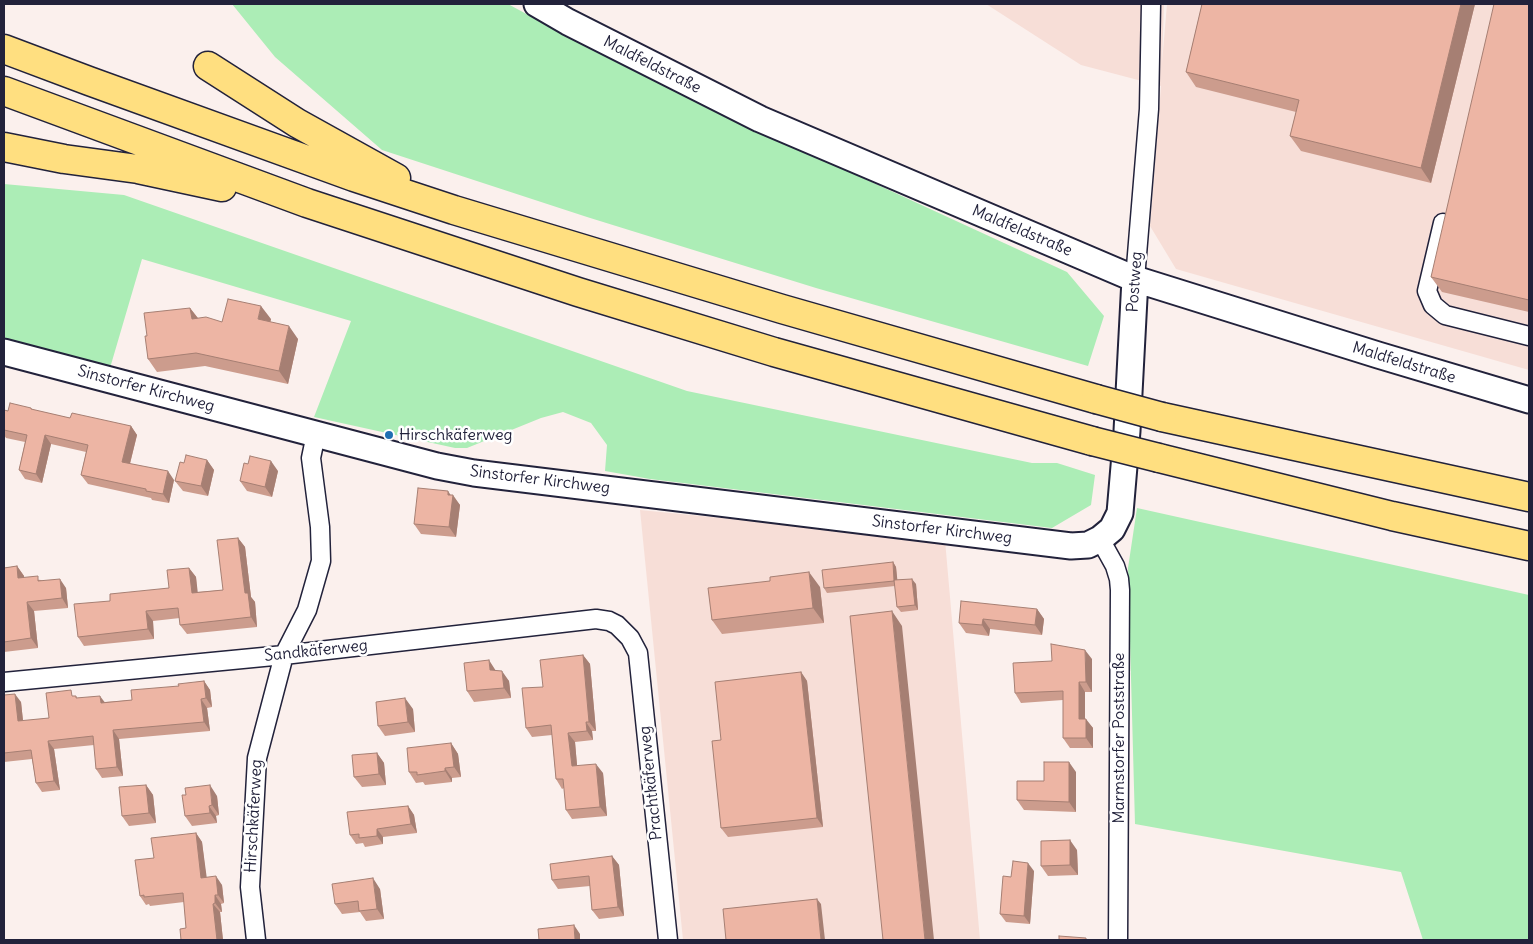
<!DOCTYPE html>
<meta charset="utf-8">
<style>
body{margin:0}
#map{position:relative;width:1533px;height:944px;overflow:hidden;background:#fbf0ed;font-family:Delius,sans-serif}
canvas{display:block}
.frame{position:absolute;inset:0;border:5px solid #22223b;pointer-events:none}
</style>
<div id="map">
<canvas width="1533" height="944"></canvas>
<div class="frame"></div>
</div>
<script>
const ctx = document.querySelector('canvas').getContext('2d');
ctx.lineJoin = 'round';
function fillPath(path, color) { ctx.fillStyle = color; ctx.fill(path, 'evenodd'); }
const toPath = rows => new Path2D(rows.map(r => 'M' + r).join(''));
function stroke(path, color, width, dash) { ctx.strokeStyle = color; ctx.lineWidth = width; ctx.lineCap = dash ? 'butt' : 'round'; ctx.setLineDash(dash || []); ctx.stroke(path); }
function write(font, color, halo, rows, align = 'center') {
  ctx.font = font + ' Delius,sans-serif'; ctx.lineWidth = 5; ctx.setLineDash([]); ctx.textBaseline = 'middle'; ctx.strokeStyle = halo; ctx.fillStyle = color; for (const [text, x, y, turn = 0] of rows) {
    ctx.save(); ctx.translate(x, y); ctx.rotate((+turn || 0) * Math.PI / 180); ctx.textAlign = isNaN(turn) ? turn : align; if (halo) ctx.strokeText(text, 0, 0); ctx.fillText(text, 0, 0); ctx.restore();
  }
}
fillPath(toPath([
 [986,4,1164,4,1162,63,1167,4,1529,4,1529,370,1176,269,1150,226,1161,86,1081,65],
 [640,510,945,540,980,940,683,940]
]), '#f7ded7');
fillPath(toPath([
 [232,4,508,4,565,35,752,127,1067,272,1104,316,1088,366,816,288,587,217,382,150,275,57],
 [4,184,124,195,687,391,1032,463,1057,463,1095,475,1091,505,1052,528,650,479,605,471,607,445,591,423,563,412,541,418,467,448,455,448,314,417,351,321,142,259,110,368,4,340],
 [1137,508,1529,595,1529,940,1423,940,1401,872,1135,824,1128,568]
]), '#acedb6');
const street = toPath([
 [1443,223,1427,291,1433,305,1445,315,1529,336],
 [1135,279,1149,109,1151,4],
 [1100,539,1115,566,1119,579,1120,590,1118,940],
 [4,682,284,655,596,619,609,621,617,625,630,638,638,653,668,940],
 [256,940,250,887,257,758,284,655,307,610,321,561,320,527,311,458,316,434]
]);
const secondary = toPath([
 [537,4,568,22,760,119,1135,279,1378,355,1529,400],
 [4,352,437,466,474,473,1071,546,1088,545,1100,539,1112,529,1120,513,1127,431,1135,279]
]);
const highway = toPath([
 [4,49,89,81,354,177,454,210,782,309,1096,399],
 [208,66,297,123,396,178],
 [4,91,307,203,578,292,774,352,1092,441],
 [4,147,64,159,138,169,222,187],
 [1162,417,1529,497],
 [1159,458,1392,516,1529,546]
]);
stroke(street, '#22223b', 21);
stroke(secondary, '#22223b', 29);
stroke(highway, '#22223b', 31);
stroke(street, '#fff', 18);
stroke(secondary, '#fff', 25);
stroke(highway, '#ffdf80', 28);
const highwayBridge = toPath([
 [1096,399,1162,417],
 [1092,441,1159,458]
]);
stroke(highwayBridge, '#22223b', 31, []);
stroke(highwayBridge, '#ffdf80', 28);
fillPath(toPath([
 [1202,4,1475,4,1431,183,1301,151,1290,136,1296,112,1196,87,1186,72],
 [1529,4,1529,312,1442,292,1431,277],
 [190,308,198,318,222,322,271,319,270,322,298,339,288,384,205,366,157,372,148,359,147,336],
 [31,408,33,410,70,418,131,426,137,435,130,464,174,480,169,503,152,500,151,498,88,484,81,475,86,452,51,444,42,483,25,479,19,470,25,442,6,438,4,435,4,412],
 [207,460,214,470,208,496,183,491,175,481,184,463],
 [278,471,272,497,247,491,240,481],
 [451,495,460,505,456,537,421,534,414,524],
 [238,538,245,547,251,597,255,602,257,627,187,634,180,625,180,618,153,621,154,639,84,646,78,637,169,588,189,568,196,577,197,592,223,590],
 [893,562,896,567,897,580,916,584,918,610,901,612,897,607,895,586,827,593,824,588],
 [17,566,24,576,24,578,41,580,66,588,68,608,34,611,38,648,4,652,4,568],
 [820,587,824,623,722,634,712,620],
 [1037,609,1044,619,1042,635,990,629,989,636,966,633,959,623],
 [583,655,590,664,596,731,592,731,593,740,575,742,577,766,603,773,607,816,572,819,566,810,564,788,562,789,556,779,552,735,532,737,526,728,543,687],
 [1092,659,1092,692,1085,692,1085,719,1093,728,1093,748,1070,748,1063,738,1063,700,1021,703,1015,693],
 [496,671,509,681,511,698,474,702,467,691],
 [801,672,807,681,823,827,728,837,721,828,721,740],
 [204,681,210,690,212,707,207,708,210,731,119,739,123,776,102,778,96,769,94,745,54,749,60,790,42,792,36,783,32,759,4,762,4,695,21,702,23,721,49,718,75,696,76,696,77,698,105,702,132,700,179,686],
 [413,709,415,732,385,736,378,726],
 [451,743,458,754,461,777,452,778,452,782,425,785,423,782,416,783,409,772],
 [377,753,384,763,386,785,362,787,354,777],
 [1076,772,1076,812,1024,810,1017,800,1044,781],
 [146,785,153,795,156,823,129,826,122,816],
 [217,796,219,815,216,816,217,823,192,826,185,816],
 [408,806,414,815,417,833,383,837,383,844,365,847,363,843,356,844,350,835],
 [196,833,202,842,206,877,222,885,224,903,221,904,222,912,220,912,223,940,181,940,186,928,184,902,150,906,149,904,146,905,140,896,154,858],
 [1077,850,1078,875,1048,876,1041,866],
 [612,856,619,865,624,916,599,919,592,910,590,886,558,889,552,880],
 [1034,871,1030,924,1006,922,1000,914,1011,877],
 [380,889,384,919,366,921,360,912,342,914,335,904]
]), '#cc9c8d');
fillPath(toPath([
 [1461,4,1475,4,1431,183,1421,168],
 [261,306,271,319,268,333,258,319],
 [190,308,200,321,192,319],
 [289,326,298,339,288,384,279,371],
 [131,426,137,435,128,471,122,462],
 [45,435,51,444,42,483,36,474],
 [207,460,214,470,208,496,201,486],
 [271,461,278,471,272,497,265,487],
 [168,471,174,480,169,503,163,494],
 [448,491,452,497,453,495,460,505,456,537,449,527],
 [238,538,245,547,251,597,255,602,257,627,251,617,245,593],
 [893,562,896,567,898,586,894,581],
 [17,566,24,576,25,588,18,578],
 [189,568,196,577,199,603,192,593],
 [809,572,820,587,824,623,813,608],
 [60,579,66,588,68,608,62,598],
 [912,579,916,584,918,610,915,605],
 [27,602,34,611,38,648,31,638],
 [1037,609,1044,619,1042,635,1035,625],
 [146,611,153,621,154,639,148,629],
 [892,611,902,626,934,940,925,940],
 [983,619,990,629,989,636,982,625],
 [1085,650,1092,659,1092,692,1086,682],
 [583,655,590,664,596,731,589,722],
 [489,660,496,671,490,670],
 [502,671,509,681,511,698,504,688],
 [801,672,807,681,823,827,817,818],
 [204,681,210,690,212,707,206,698],
 [1079,682,1085,692,1085,728,1079,719],
 [15,694,21,702,24,730,18,721],
 [100,696,106,704,101,703],
 [405,698,413,709,415,732,408,722],
 [201,699,207,708,210,731,204,722],
 [1086,719,1093,728,1093,748,1086,738],
 [586,722,592,731,593,740,587,731],
 [113,730,119,739,123,776,117,767],
 [568,733,575,742,578,776,572,766],
 [48,741,54,749,60,790,54,781],
 [451,743,458,754,461,777,454,767],
 [377,753,384,763,386,785,379,774],
 [1069,762,1076,772,1076,812,1069,802],
 [596,764,603,773,607,816,600,807],
 [445,768,452,778,452,782,445,771],
 [146,785,153,795,156,823,149,813],
 [210,785,217,796,219,815,212,805],
 [209,806,216,816,217,823,210,813],
 [408,806,414,815,417,833,411,824],
 [377,829,383,837,383,844,377,836],
 [196,833,202,842,208,887,201,878],
 [1070,840,1077,850,1078,875,1070,865],
 [612,856,619,865,624,916,618,907],
 [1028,863,1034,871,1030,924,1024,916],
 [216,876,222,885,224,903,218,895],
 [373,878,380,889,384,919,377,909],
 [215,895,221,904,222,912,215,903],
 [817,899,821,904,825,940,821,940],
 [213,904,220,912,223,940,217,940],
 [574,925,580,934,580,940,575,940]
]), '#a67f73');
const building = toPath([
 [1202,4,1461,4,1421,168,1290,136,1299,100,1186,72,1202,4],
 [1494,4,1529,4,1529,300,1431,277,1494,4],
 [228,299,261,306,258,319,289,326,279,371,196,353,148,359,145,336,147,336,144,313,190,308,192,319,206,317,222,322,228,299],
 [10,403,31,408,31,409,70,418,72,413,131,426,122,462,168,471,163,494,146,491,146,489,81,475,88,445,45,435,36,474,19,470,27,435,4,430,4,410,8,411,10,403],
 [186,455,207,460,201,486,175,481,180,462,184,463,186,455],
 [250,456,271,461,265,487,240,481,244,463,248,464,250,456],
 [418,488,448,491,448,495,453,495,449,527,414,524,418,488],
 [238,538,245,593,248,593,251,617,180,625,178,608,146,611,148,629,78,637,74,604,110,601,110,594,169,588,167,570,189,568,192,593,223,590,217,540,238,538],
 [893,562,894,581,824,588,822,570,893,562],
 [17,566,18,578,38,576,38,581,60,579,62,598,27,602,31,638,4,642,4,568,17,566],
 [809,572,813,608,712,620,708,588,770,581,770,577,809,572],
 [912,579,915,605,897,607,894,580,912,579],
 [961,601,1037,609,1035,625,983,619,982,625,959,623,961,601],
 [892,611,925,940,883,940,850,616,892,611],
 [1051,644,1085,650,1086,682,1079,682,1079,719,1086,719,1086,738,1063,738,1063,691,1015,693,1013,663,1052,661,1051,644],
 [583,655,589,722,586,722,587,731,568,733,572,766,596,764,600,807,566,810,563,779,556,779,551,725,526,728,522,688,543,687,540,660,583,655],
 [489,660,490,670,502,671,504,688,467,691,464,663,489,660],
 [801,672,817,818,721,828,712,741,721,740,715,682,801,672],
 [204,681,206,698,201,699,204,722,113,730,117,767,96,769,93,736,48,741,54,781,36,783,31,750,4,753,4,695,15,694,18,721,49,718,46,693,71,690,72,696,76,696,76,698,100,696,101,703,132,700,131,690,179,686,178,684,204,681],
 [405,698,408,722,378,726,376,702,405,698],
 [451,743,454,767,445,768,445,771,417,775,417,772,409,772,407,748,451,743],
 [377,753,379,774,354,777,352,755,377,753],
 [1044,762,1069,762,1069,802,1017,800,1017,781,1044,781,1044,762],
 [146,785,149,813,122,816,119,787,146,785],
 [210,785,212,805,209,806,210,813,185,816,182,795,186,795,185,788,210,785],
 [408,806,411,824,377,829,377,836,359,838,359,834,350,835,347,812,408,806],
 [196,833,201,878,216,876,218,895,215,895,215,903,213,904,217,940,181,940,180,929,186,928,183,893,144,897,144,895,140,896,135,860,154,858,151,838,196,833],
 [1070,840,1070,865,1041,866,1041,841,1070,840],
 [612,856,618,907,592,910,589,876,552,880,550,864,612,856],
 [1013,861,1028,863,1024,916,1000,914,1003,876,1011,877,1013,861],
 [373,878,377,909,359,911,358,901,335,904,332,884,373,878],
 [817,899,821,940,726,940,723,909,817,899],
 [574,925,575,940,539,940,538,929,574,925],
 [1059,936,1086,938,1086,940,1059,940,1059,936]
]);
fillPath(building, '#edb5a4');
stroke(building, '#a67f73', 1);
for (const [x, y, r, color] of [
 [389,435,5,"#1f6fb2"]
]) { const dot = new Path2D(); dot.arc(x, y, r, 0, 2 * Math.PI); ctx.fillStyle = color; ctx.fill(dot); stroke(dot, '#fff', 2); }
write('16px', '#22223b', '#fff', [
 ["Maldfeldstraße",652,65,27],
 ["Maldfeldstraße",1022,231,23],
 ["Postweg",1135,282,-86],
 ["Maldfeldstraße",1404,363,17],
 ["Sinstorfer Kirchweg",146,389,15],
 ["Sinstorfer Kirchweg",540,480,7],
 ["Sinstorfer Kirchweg",942,530,7],
 ["Sandkäferweg",316,651,-6],
 ["Marmstorfer Poststraße",1119,738,-90],
 ["Prachtkäferweg",651,783,-96],
 ["Hirschkäferweg",254,816,-87]
]);
write('16px', '#22223b', '#fff', [
 ["Hirschkäferweg",399,435]
], 'left');
</script>
